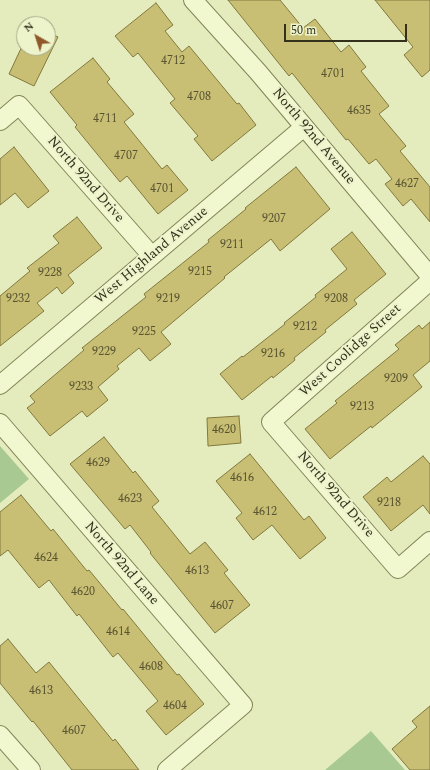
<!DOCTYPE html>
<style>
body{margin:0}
#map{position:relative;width:430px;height:770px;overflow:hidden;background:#e4ecbd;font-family:Spectral,serif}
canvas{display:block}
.north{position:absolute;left:16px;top:16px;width:40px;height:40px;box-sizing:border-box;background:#edf4cc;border:1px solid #a3a685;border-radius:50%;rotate:321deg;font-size:11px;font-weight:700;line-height:16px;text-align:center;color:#33311b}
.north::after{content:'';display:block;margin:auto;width:14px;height:18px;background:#905829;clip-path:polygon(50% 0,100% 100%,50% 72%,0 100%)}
.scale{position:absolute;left:284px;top:24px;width:123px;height:18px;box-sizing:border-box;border:2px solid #33311b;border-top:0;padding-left:5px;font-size:12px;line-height:14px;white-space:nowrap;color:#33311b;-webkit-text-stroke:3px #edf4cc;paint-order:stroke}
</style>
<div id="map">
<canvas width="430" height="770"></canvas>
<div class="north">N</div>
<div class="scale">50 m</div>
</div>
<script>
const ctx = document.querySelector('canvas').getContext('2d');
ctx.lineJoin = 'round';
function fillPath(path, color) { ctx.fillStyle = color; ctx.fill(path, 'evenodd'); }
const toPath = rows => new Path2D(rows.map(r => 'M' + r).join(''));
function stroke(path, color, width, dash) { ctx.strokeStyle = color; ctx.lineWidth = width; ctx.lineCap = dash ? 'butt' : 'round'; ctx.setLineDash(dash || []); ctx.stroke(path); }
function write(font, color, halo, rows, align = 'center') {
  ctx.font = font + ' Spectral,serif'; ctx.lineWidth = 4; ctx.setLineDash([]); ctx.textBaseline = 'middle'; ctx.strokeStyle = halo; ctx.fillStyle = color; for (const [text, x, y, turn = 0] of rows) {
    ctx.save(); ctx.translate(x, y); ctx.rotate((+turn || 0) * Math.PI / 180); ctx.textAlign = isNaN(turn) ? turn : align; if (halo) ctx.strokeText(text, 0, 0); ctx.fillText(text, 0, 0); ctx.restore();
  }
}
fillPath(toPath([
 [0,446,29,479,0,503],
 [371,731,405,770,325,770]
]), '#a9c992');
const building = toPath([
 [228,0,280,0,303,28,315,19,341,52,349,45,366,67,361,71,389,106,379,114,406,146,400,151,430,187,430,222,411,199,403,206,385,184,392,179,376,159,369,164,348,139,346,140,292,73,289,76,228,0],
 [375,0,430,0,430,70,422,77,404,55,413,47,375,0],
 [156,3,173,25,165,31,182,52,189,46,237,104,239,103,256,125,212,161,194,139,198,136,170,103,175,99,138,53,133,57,115,36,156,3],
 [48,32,58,37,34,86,9,74,24,42,24,48,48,48,48,32],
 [93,58,110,79,107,82,134,114,124,122,162,169,167,165,188,190,158,214,127,176,120,182,75,127,77,125,50,92,93,58],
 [14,147,49,191,28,208,15,193,0,205,0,159,14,147],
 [296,167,330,209,280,251,271,239,224,277,225,278,161,332,171,344,150,361,139,348,117,366,119,369,98,387,108,400,87,417,82,411,50,436,27,408,35,402,30,396,84,350,82,348,146,297,144,294,209,242,208,240,246,209,245,208,296,167],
 [77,217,102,248,68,275,74,283,62,294,57,287,37,303,44,311,0,346,0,296,30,271,27,268,59,243,53,236,77,217],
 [352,232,386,274,354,300,357,304,325,330,326,332,294,358,295,360,273,378,272,376,242,400,220,374,242,356,243,357,285,324,284,323,316,297,315,295,347,269,331,249,352,232],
 [430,322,430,361,413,375,422,387,372,428,371,426,330,459,305,429,337,403,335,401,399,349,395,345,419,325,422,329,430,322],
 [239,416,241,443,208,446,207,418,239,416],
 [104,437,133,473,135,471,159,501,152,507,190,554,205,542,228,570,224,573,250,605,215,633,150,553,151,552,130,525,125,529,70,464,104,437],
 [250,454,304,520,309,516,326,538,300,559,272,525,253,540,236,518,242,513,216,481,250,454],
 [423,456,430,464,430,514,423,505,391,531,363,497,387,477,391,482,423,456],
 [21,495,51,531,53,529,87,571,89,570,122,610,123,609,177,675,179,674,204,704,166,735,146,711,158,701,118,653,113,657,79,614,77,616,49,580,39,588,8,550,0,556,0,512,21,495],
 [8,639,36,673,49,662,113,741,115,739,139,770,72,770,33,721,32,722,0,683,0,646,8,639],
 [430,706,430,770,410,770,392,749,417,727,412,721,430,706]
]);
fillPath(building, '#c9bf74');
stroke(building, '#81783e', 1);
const minor = toPath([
 [193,0,258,72,430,276],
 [0,121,19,105,152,256],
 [430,281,271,422,398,569,430,541],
 [0,385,304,127],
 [0,423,243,705,167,770],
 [0,735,31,770]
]);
stroke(minor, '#838357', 20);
stroke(minor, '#f1f7cf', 18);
write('12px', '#585431', null, [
 ["4712",173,62],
 ["4701",333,75],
 ["4708",199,98],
 ["4635",359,112],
 ["4711",105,120],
 ["4707",126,157],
 ["4627",407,185],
 ["4701",162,190],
 ["9207",274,220],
 ["9211",232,246],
 ["9215",200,273],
 ["9228",50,274],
 ["9232",18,300],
 ["9219",168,300],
 ["9208",336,300],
 ["9212",305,328],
 ["9225",144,333],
 ["9229",104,353],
 ["9216",273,355],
 ["9209",396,380],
 ["9233",81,388],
 ["9213",362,408],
 ["4620",224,431],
 ["4629",98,464],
 ["4616",242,479],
 ["4623",130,500],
 ["9218",389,504],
 ["4612",265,513],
 ["4624",46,559],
 ["4613",197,572],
 ["4620",83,593],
 ["4607",222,607],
 ["4614",118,633],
 ["4608",151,668],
 ["4613",41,692],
 ["4604",175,707],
 ["4607",74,732]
]);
write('14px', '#33311b', '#edf4cc', [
 ["North 92nd Avenue",313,137,50],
 ["North 92nd Drive",85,180,49],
 ["West Highland Avenue",152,256,-40],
 ["West Coolidge Street",351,351,-42],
 ["North 92nd Drive",335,495,49],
 ["North 92nd Lane",121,564,49]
]);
</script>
